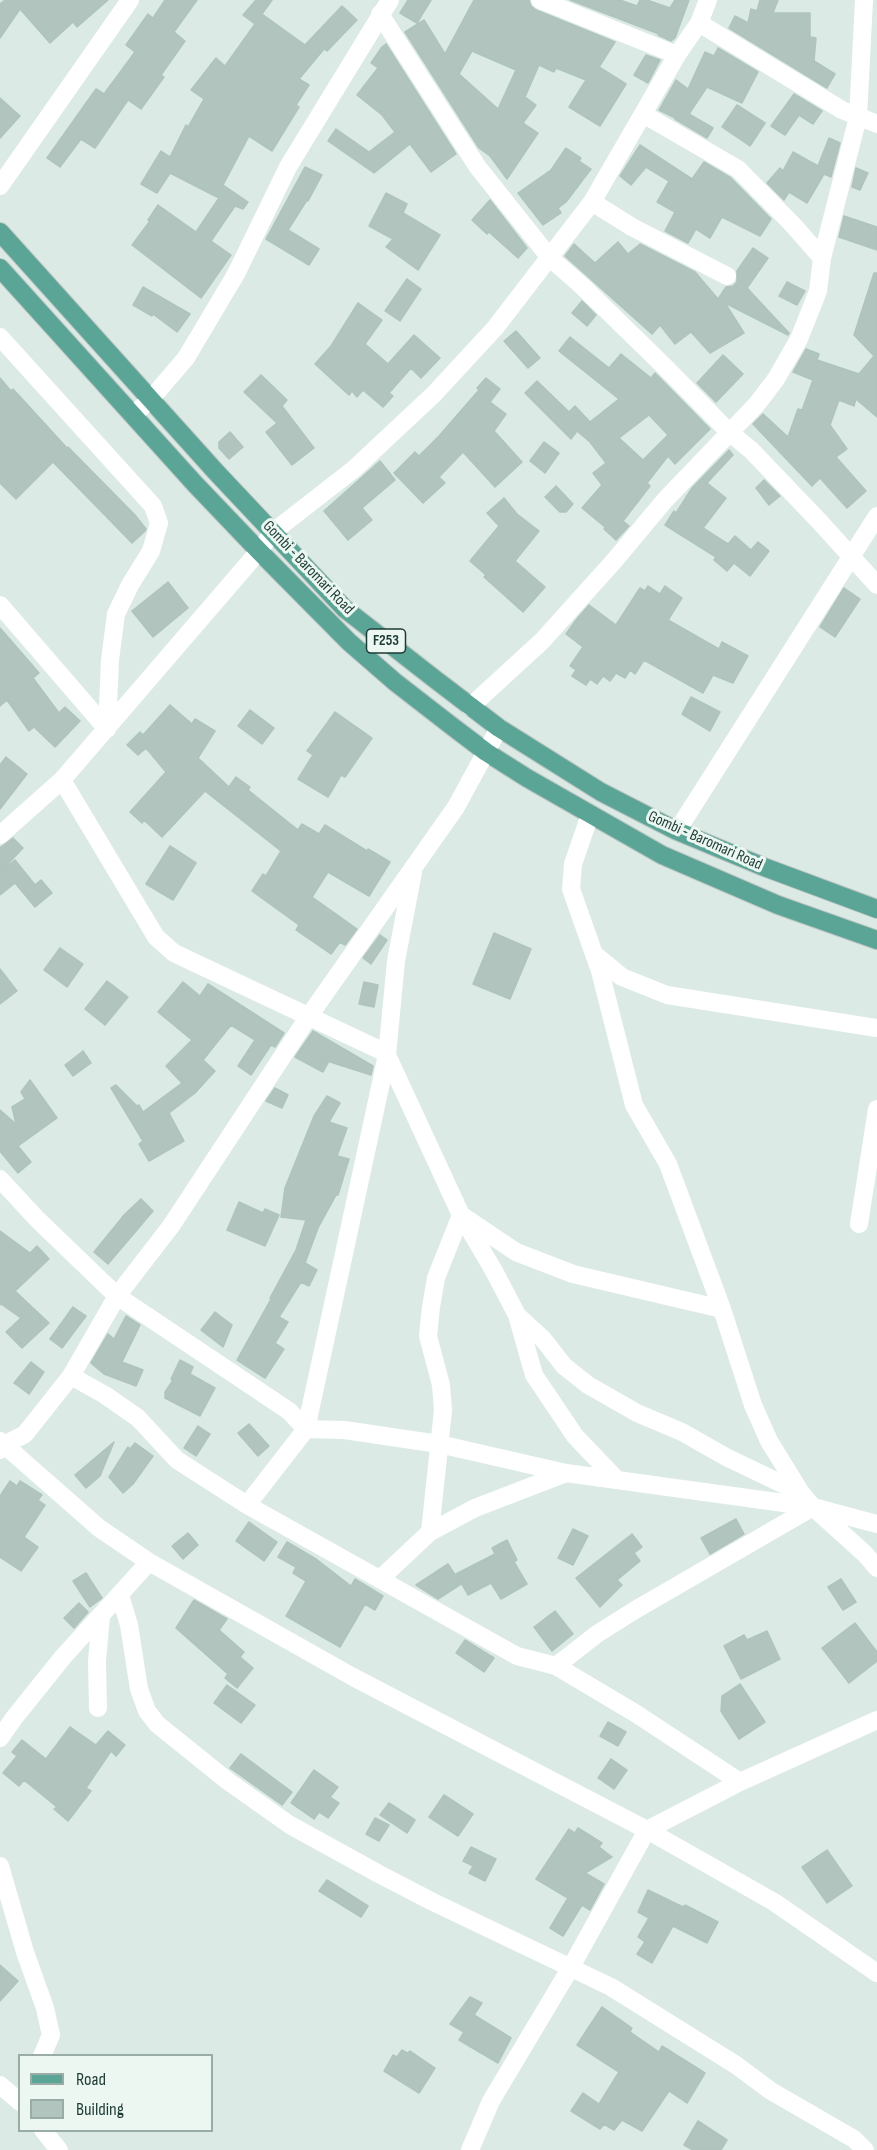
<!DOCTYPE html>
<style>
body{margin:0}
#map{position:relative;width:877px;height:2150px;overflow:hidden;background:#dceae5;font-family:"Sofia Sans Condensed",sans-serif}
canvas{display:block}
.legend{position:absolute;left:18px;top:2054px;width:195px;height:78px;box-sizing:border-box;background:#ecf7f2;border:2px solid #99aca6;margin:0;padding:8px 10px;list-style:none;font-size:18px;color:#1d3b35}
.legend li{display:flex;align-items:center;gap:12px;height:30px}
.legend b{width:30px;border:2px solid #99aca6}
</style>
<div id="map">
<canvas width="877" height="2150"></canvas>
<ul class="legend">
<li><b style="height:8px;background:#5ba597"></b>Road</li>
<li><b style="height:16px;background:#b1c5be"></b>Building</li>
</ul>
</div>
<script>
const ctx = document.querySelector('canvas').getContext('2d');
ctx.lineJoin = 'round';
function fillPath(path, color) { ctx.fillStyle = color; ctx.fill(path, 'evenodd'); }
const toPath = rows => new Path2D(rows.map(r => 'M' + r).join(''));
function stroke(path, color, width, dash) { ctx.strokeStyle = color; ctx.lineWidth = width; ctx.lineCap = dash ? 'butt' : 'round'; ctx.setLineDash(dash || []); ctx.stroke(path); }
function write(font, color, halo, rows, align = 'center') {
  ctx.font = font + ' "Sofia Sans Condensed",sans-serif'; ctx.lineWidth = 6; ctx.setLineDash([]); ctx.textBaseline = 'middle'; ctx.strokeStyle = halo; ctx.fillStyle = color; for (const [text, x, y, turn = 0] of rows) {
    ctx.save(); ctx.translate(x, y); ctx.rotate((+turn || 0) * Math.PI / 180); ctx.textAlign = isNaN(turn) ? turn : align; if (halo) ctx.strokeText(text, 0, 0); ctx.fillText(text, 0, 0); ctx.restore();
  }
}
const building = toPath([
 [5,0,108,0,77,27,73,22,50,43,20,9,0,38,0,4,5,0],
 [165,0,197,0,174,32,185,41,161,75,164,77,141,109,128,100,95,148,81,139,60,167,47,158,96,89,104,94,135,52,126,45,148,14,153,18,165,0],
 [256,0,272,0,262,14,305,45,342,6,357,20,327,51,324,49,299,79,309,85,296,105,299,107,272,151,249,136,223,185,248,202,243,209,235,206,211,241,231,255,201,298,132,245,150,221,148,220,158,205,196,232,219,198,170,173,157,193,141,184,161,151,170,157,186,125,188,127,204,99,191,90,216,58,225,66,255,24,243,15,256,0],
 [408,0,431,0,417,23,400,13,408,0],
 [474,0,529,0,531,6,536,10,615,42,599,67,626,84,600,126,569,107,586,80,556,68,554,72,539,65,525,97,536,105,523,123,538,133,507,179,490,156,479,148,405,32,424,20,445,54,474,0],
 [472,51,516,70,498,109,459,74,472,51],
 [570,0,620,0,637,6,640,0,647,0,670,8,675,0,689,0,675,38,671,41,658,35,659,34,570,0],
 [760,0,778,0,773,13,810,13,810,37,816,38,814,61,835,74,827,88,729,28,735,16,748,23,751,9,757,11,760,0],
 [386,44,456,154,431,172,410,144,374,173,328,141,336,129,369,152,395,132,382,115,357,95,378,68,371,63,382,47,386,44],
 [718,48,758,72,742,103,707,87,689,114,713,128,707,138,675,119,675,118,659,110,676,80,688,89,705,52,714,56,718,48],
 [646,55,660,60,648,83,634,75,646,55],
 [794,94,822,111,813,124,799,115,785,135,771,126,794,94],
 [0,98,20,116,0,138,0,98],
 [737,105,765,123,750,146,722,127,737,105],
 [829,138,840,143,831,177,824,174,807,203,789,192,784,200,767,183,780,168,783,171,793,152,818,166,829,138],
 [640,145,692,179,704,162,731,178,771,219,760,236,722,217,710,238,696,229,688,243,665,231,675,212,657,202,669,181,646,167,631,185,620,176,640,145],
 [566,148,581,158,579,161,591,169,566,202,558,208,561,213,543,225,518,193,551,170,566,148],
 [305,167,322,175,308,201,307,200,288,230,319,249,309,265,266,239,305,167],
 [856,168,868,173,860,190,852,187,856,168],
 [386,193,407,204,403,213,440,235,418,270,386,247,393,239,369,226,386,193],
 [490,200,527,248,518,258,489,232,487,234,472,220,490,200],
 [844,216,877,227,877,250,839,237,844,216],
 [618,242,628,254,640,244,695,272,718,299,726,287,733,286,737,282,737,271,753,248,768,258,747,288,789,333,788,335,725,303,744,333,710,353,691,332,675,344,660,325,652,334,565,256,574,244,595,263,618,242],
 [874,273,877,273,877,417,856,399,854,406,839,400,830,425,847,449,836,457,866,491,847,508,820,478,812,486,753,424,763,414,788,437,798,409,802,410,813,380,793,372,806,349,819,354,817,360,859,374,874,356,854,335,874,273],
 [407,279,421,289,400,321,385,311,407,279],
 [787,282,805,291,797,305,779,296,787,282],
 [143,287,190,314,177,332,153,314,152,316,133,305,143,287],
 [582,301,596,315,587,326,572,313,582,301],
 [358,303,382,320,365,344,388,364,414,335,440,358,421,378,411,368,389,393,393,396,383,407,363,390,357,397,352,391,349,395,315,364,331,346,358,303],
 [516,331,540,358,528,368,504,341,516,331],
 [570,337,609,368,621,354,651,378,655,373,710,429,675,464,668,456,647,483,650,486,623,521,629,526,616,540,604,529,605,527,582,508,602,485,593,473,606,463,590,442,577,431,571,439,525,393,537,381,569,412,575,406,590,422,619,399,559,351,570,337],
 [649,415,668,435,643,460,619,438,649,415],
 [723,355,743,374,716,402,697,383,723,355],
 [261,375,287,400,282,406,314,448,292,465,266,432,277,423,244,392,261,375],
 [0,378,11,391,13,389,67,448,68,447,135,515,146,529,145,531,132,543,53,462,16,499,0,483,0,378],
 [486,378,500,389,490,402,506,414,494,431,522,462,495,487,463,452,439,477,445,483,423,503,394,473,415,452,419,456,439,436,479,390,477,388,486,378],
 [230,432,243,447,229,459,219,448,219,442,230,432],
 [544,442,559,453,545,473,530,461,544,442],
 [729,450,733,455,707,483,726,498,703,528,728,544,735,536,751,550,758,542,769,551,750,576,734,563,727,571,714,560,716,557,665,525,674,511,676,513,692,488,729,450],
 [380,461,395,480,362,508,372,520,348,540,324,511,380,461],
 [764,480,780,496,769,505,756,488,764,480],
 [556,486,573,504,566,512,560,512,545,497,556,486],
 [504,498,517,514,539,531,515,561,545,587,523,612,484,577,486,575,470,561,499,526,487,513,504,498],
 [168,582,188,608,153,637,132,611,168,582],
 [648,586,660,594,665,586,682,598,668,620,719,649,722,642,748,656,733,683,713,675,703,693,644,660,635,674,630,670,625,678,616,673,610,681,603,676,597,684,590,679,586,685,572,676,576,670,570,666,583,647,566,634,576,620,589,605,616,625,640,588,645,591,648,586],
 [844,588,860,599,835,637,820,627,844,588],
 [0,628,39,673,33,678,59,713,65,707,80,721,55,747,34,727,29,731,7,700,0,706,0,628],
 [691,697,720,712,710,731,682,714,691,697],
 [170,705,192,724,195,719,215,731,198,758,229,787,236,777,250,787,248,790,298,830,302,824,319,834,325,825,367,851,368,849,390,862,369,896,328,872,312,897,357,929,345,945,340,942,331,954,296,930,299,925,252,891,263,874,266,876,281,851,205,791,162,837,144,820,142,823,130,812,166,772,146,748,138,755,127,745,140,732,143,735,170,705],
 [250,710,274,728,262,744,238,726,250,710],
 [335,712,372,738,345,777,341,775,328,797,298,779,313,755,307,751,335,712],
 [6,757,27,774,0,809,0,765,6,757],
 [13,838,23,848,0,872,0,848,13,838],
 [170,846,196,863,173,900,146,884,170,846],
 [15,860,35,885,41,880,52,893,35,907,15,883,0,895,0,872,15,860],
 [494,933,531,949,510,999,473,984,494,933],
 [380,935,387,940,371,964,363,958,380,935],
 [60,948,83,964,67,987,44,970,60,948],
 [0,969,17,991,0,1004,0,969],
 [107,981,128,997,105,1025,85,1009,107,981],
 [183,982,200,996,208,984,284,1033,275,1047,271,1045,251,1075,238,1066,255,1040,231,1025,203,1060,215,1071,195,1093,169,1113,184,1141,149,1161,139,1144,143,1141,111,1088,116,1085,137,1106,139,1105,143,1112,182,1083,166,1066,192,1040,158,1012,183,982],
 [364,982,378,985,374,1007,359,1004,364,982],
 [313,1031,373,1066,371,1075,321,1059,328,1063,323,1072,295,1057,313,1031],
 [83,1051,91,1063,73,1076,65,1065,83,1051],
 [30,1080,57,1118,18,1146,31,1162,18,1173,0,1151,0,1110,16,1124,12,1107,25,1099,21,1092,30,1080],
 [275,1088,288,1095,282,1108,266,1101,275,1088],
 [327,1096,340,1103,329,1122,347,1128,337,1156,349,1159,338,1195,336,1195,318,1228,305,1263,317,1270,309,1286,301,1282,279,1317,288,1322,275,1343,284,1349,265,1378,237,1360,271,1299,270,1298,296,1250,306,1220,281,1217,285,1188,314,1116,327,1096],
 [141,1199,153,1211,108,1264,94,1252,125,1214,141,1199],
 [239,1202,263,1213,265,1209,279,1215,265,1246,227,1230,239,1202],
 [0,1231,30,1253,37,1246,49,1259,15,1291,49,1323,22,1348,6,1332,21,1318,1,1304,0,1305,0,1231],
 [73,1307,86,1316,62,1348,50,1339,73,1307],
 [215,1312,232,1325,223,1347,201,1330,215,1312],
 [126,1316,140,1325,122,1362,143,1370,136,1386,104,1374,91,1363,108,1334,114,1339,126,1316],
 [180,1360,193,1367,190,1374,215,1388,200,1416,165,1398,165,1392,173,1380,171,1379,180,1360],
 [31,1362,44,1372,29,1394,14,1383,31,1362],
 [249,1424,269,1446,258,1456,238,1433,249,1424],
 [198,1426,210,1434,196,1456,184,1448,198,1426],
 [114,1442,100,1476,86,1488,75,1475,114,1442],
 [135,1443,153,1456,133,1484,123,1493,109,1477,128,1447,130,1449,135,1443],
 [10,1481,17,1486,20,1481,42,1495,38,1500,45,1505,24,1537,38,1547,21,1571,0,1557,0,1496,10,1481],
 [736,1519,744,1534,710,1554,701,1538,736,1519],
 [249,1522,277,1542,264,1561,236,1541,249,1522],
 [573,1529,588,1536,573,1565,558,1558,573,1529],
 [188,1533,198,1545,183,1559,172,1546,188,1533],
 [632,1534,642,1547,634,1553,640,1561,617,1580,622,1585,600,1607,576,1578,632,1534],
 [507,1540,517,1560,514,1562,527,1584,501,1599,491,1583,468,1595,456,1574,495,1554,492,1548,507,1540],
 [287,1542,316,1559,351,1586,355,1579,383,1596,375,1610,365,1604,340,1647,286,1616,306,1581,293,1573,296,1567,278,1557,287,1542],
 [448,1564,461,1584,438,1599,416,1585,448,1564],
 [86,1573,102,1598,90,1607,73,1581,86,1573],
 [841,1579,856,1602,843,1610,828,1587,841,1579],
 [194,1600,227,1619,219,1630,244,1652,240,1657,253,1668,237,1688,225,1678,228,1674,176,1628,194,1600],
 [79,1603,88,1612,74,1628,64,1618,79,1603],
 [555,1611,573,1634,552,1651,534,1627,555,1611],
 [855,1623,877,1652,877,1661,849,1683,822,1648,855,1623],
 [767,1631,780,1659,741,1679,724,1646,744,1635,747,1640,767,1631],
 [465,1640,494,1658,484,1672,456,1653,465,1640],
 [740,1684,765,1722,739,1739,721,1711,722,1696,740,1684],
 [227,1685,255,1705,241,1723,214,1703,227,1685],
 [608,1722,626,1732,618,1746,600,1736,608,1722],
 [70,1727,96,1745,108,1731,125,1745,116,1756,111,1751,86,1788,91,1791,68,1821,54,1809,57,1807,24,1780,19,1786,3,1773,17,1756,12,1752,22,1740,46,1759,70,1727],
 [241,1754,292,1792,282,1805,230,1768,241,1754],
 [611,1759,627,1770,614,1789,598,1778,611,1759],
 [314,1770,338,1787,330,1797,339,1803,328,1818,319,1812,314,1819,291,1803,314,1770],
 [444,1795,473,1814,458,1836,429,1817,444,1795],
 [389,1803,415,1820,407,1833,380,1815,389,1803],
 [375,1818,389,1825,379,1841,366,1834,375,1818],
 [578,1828,602,1843,599,1847,612,1857,585,1873,604,1884,590,1910,582,1905,563,1936,550,1928,568,1898,536,1879,569,1829,575,1833,578,1828],
 [471,1847,496,1859,485,1881,469,1873,473,1866,463,1861,471,1847],
 [827,1850,852,1886,827,1903,802,1867,827,1850],
 [327,1880,368,1906,361,1917,319,1891,327,1880],
 [648,1890,683,1907,685,1905,718,1922,707,1943,673,1926,652,1963,637,1954,645,1942,638,1937,649,1918,638,1912,648,1890],
 [0,1965,18,1981,0,2001,0,1965],
 [470,1997,482,2003,474,2015,511,2038,498,2063,459,2040,464,2032,450,2024,470,1997],
 [602,2007,632,2028,630,2032,659,2052,662,2046,705,2073,687,2103,669,2091,642,2131,622,2120,614,2130,604,2124,600,2129,571,2111,583,2093,599,2104,619,2072,577,2045,602,2007],
 [402,2050,407,2053,410,2051,435,2068,419,2093,384,2071,393,2055,397,2057,402,2050],
 [698,2121,727,2140,721,2150,693,2150,684,2145,698,2121]
]);
fillPath(building, '#b1c5be');
stroke(building, '#aec4bd', 1.5);
const primary = toPath([
 [0,232,216,472,345,609,436,680,499,728,601,792,677,831,764,867,877,909],
 [0,268,195,484,259,551,349,642,395,682,453,727,486,752,527,778,662,855,778,905,877,940]
]);
stroke(primary, '#bbc4c2', 20);
stroke(toPath([
 [540,0,677,55],
 [380,14,477,166,550,258,581,285,666,368,729,432,751,450,819,521,877,585],
 [699,23,842,110,877,124],
 [643,114,738,169,794,226,822,258],
 [0,186,130,0],
 [592,202,632,227,727,276],
 [0,337,153,506,159,523,151,551,130,585,116,614,110,660,107,729],
 [133,415,150,400,186,358,236,274,288,167,390,0],
 [0,605,107,729],
 [470,707,542,641,614,561,665,500,757,404,776,379,799,339,818,291,822,258,858,117,864,0],
 [62,780,156,937,174,953,382,1051,387,1055,461,1215,494,1271,517,1315,534,1375,575,1436,617,1480],
 [590,815,573,864,571,889,600,971,634,1105,668,1164,722,1309,753,1405,769,1441,801,1493,813,1507,865,1554,877,1568],
 [677,831,877,516],
 [0,835,62,780,259,551,273,532,354,469,434,394,495,328,592,202,677,55,699,23,708,0],
 [594,954,622,977,667,995,877,1028],
 [0,1179,37,1219,117,1296,289,1411,306,1429,344,1430,439,1444,566,1473,813,1507,877,1524],
 [859,1224,877,1109],
 [518,1316,543,1339,564,1366,588,1385,637,1413,682,1432,726,1457,801,1493],
 [71,1376,105,1395,138,1418,177,1460,247,1505,517,1656,556,1666,635,1713,740,1782],
 [0,1441,99,1528,149,1562,353,1677,647,1830,774,1902,877,1973],
 [0,1450,4,1445,25,1434,71,1376,117,1296,171,1226,309,1016,456,807,499,728],
 [247,1505,306,1429,387,1055,396,961,413,872],
 [430,1532,475,1508,566,1473],
 [380,1579,430,1532,443,1410,441,1385,428,1336,431,1307,436,1278,461,1215,516,1252,573,1274,722,1309],
 [120,1595,129,1625,139,1689,147,1711,157,1724,229,1782,290,1825,379,1874,433,1902,611,1987,736,2065,771,2091,854,2139,865,2150],
 [556,1666,597,1634,635,1610,813,1507],
 [98,1708,97,1661,101,1616],
 [0,1738,14,1718,63,1657,149,1562],
 [0,1866,25,1952,45,2008,51,2035,42,2056],
 [0,2085,20,2102],
 [43,2130,59,2150],
 [470,2150,491,2101,571,1967,647,1830,740,1782,877,1720]
]), '#fff', 18);
stroke(primary, '#5ba597', 18);
for (const [x, y, w] of [
 [386,641,39]
]) { const box = new Path2D(); box.roundRect(x - w / 2, y - 12, w, 24, 4.5); ctx.fillStyle = '#ecf7f2'; ctx.fill(box); stroke(box, '#1d3b35', 1.5); }
write('bold 15px', '#1d3b35', null, [
 ["F253",386,641]
]);
write('16px', '#1d3b35', '#ecf7f2', [
 ["Gombi - Baromari Road",308,568,46],
 ["Gombi - Baromari Road",705,841,24]
]);
</script>
